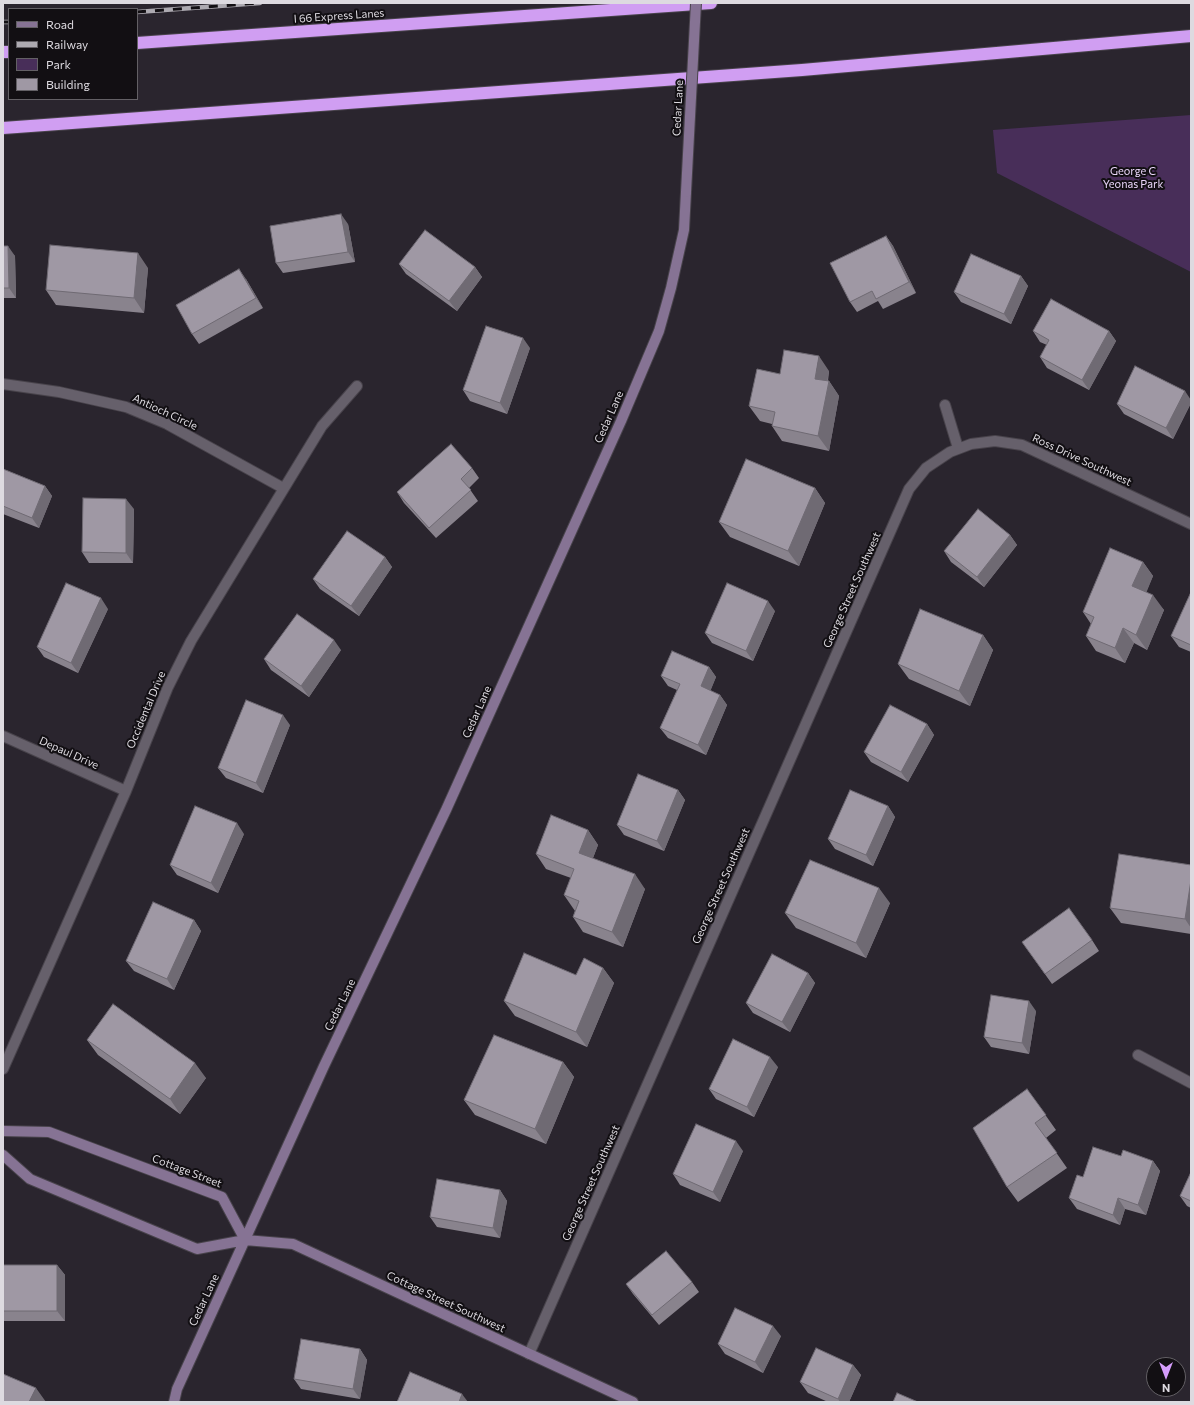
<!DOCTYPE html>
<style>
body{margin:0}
#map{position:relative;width:1194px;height:1405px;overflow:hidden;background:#2a252e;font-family:Commissioner,sans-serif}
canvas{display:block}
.frame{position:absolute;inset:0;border:4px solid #dddae0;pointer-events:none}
.legend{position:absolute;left:8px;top:8px;width:130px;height:92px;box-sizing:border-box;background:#120f13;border:1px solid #636065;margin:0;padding:5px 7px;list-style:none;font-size:12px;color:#dddae0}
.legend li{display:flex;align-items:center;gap:8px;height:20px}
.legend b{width:20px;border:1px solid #636065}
.north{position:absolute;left:1146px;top:1357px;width:40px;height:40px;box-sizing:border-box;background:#120f13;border:1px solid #636065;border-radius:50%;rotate:180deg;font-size:11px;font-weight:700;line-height:16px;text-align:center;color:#dddae0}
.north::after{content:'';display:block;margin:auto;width:14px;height:18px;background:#d49cfb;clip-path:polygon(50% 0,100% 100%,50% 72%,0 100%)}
</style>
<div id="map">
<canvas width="1194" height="1405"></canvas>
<div class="frame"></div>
<ul class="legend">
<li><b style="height:5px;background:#867394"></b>Road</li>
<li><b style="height:5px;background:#adaab1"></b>Railway</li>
<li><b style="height:11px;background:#482e59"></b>Park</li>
<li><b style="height:11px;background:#9f98a4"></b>Building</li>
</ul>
<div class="north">N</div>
</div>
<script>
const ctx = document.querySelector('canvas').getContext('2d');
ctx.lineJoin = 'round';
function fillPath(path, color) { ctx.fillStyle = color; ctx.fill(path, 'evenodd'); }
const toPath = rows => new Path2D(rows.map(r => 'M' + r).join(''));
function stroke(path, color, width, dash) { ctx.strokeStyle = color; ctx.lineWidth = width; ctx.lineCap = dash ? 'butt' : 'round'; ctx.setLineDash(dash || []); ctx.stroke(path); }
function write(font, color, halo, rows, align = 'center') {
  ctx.font = font + ' Commissioner,sans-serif'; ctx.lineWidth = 4; ctx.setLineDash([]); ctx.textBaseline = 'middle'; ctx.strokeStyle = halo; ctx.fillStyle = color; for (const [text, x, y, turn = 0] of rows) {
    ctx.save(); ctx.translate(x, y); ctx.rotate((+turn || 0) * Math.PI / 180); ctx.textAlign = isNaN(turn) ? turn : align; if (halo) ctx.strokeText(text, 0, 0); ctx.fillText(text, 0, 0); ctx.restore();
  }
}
fillPath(toPath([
 [1191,115,1191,272,997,173,993,130]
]), '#482e59');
const street = toPath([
 [3,384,59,392,126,407,167,424,283,488],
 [945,405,958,448],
 [3,736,126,791],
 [1138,1055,1191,1083],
 [3,1069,126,791,168,687,191,641,322,426,357,386],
 [529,1354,909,489,926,468,950,452,971,444,995,441,1022,445,1191,524]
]);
const secondary = toPath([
 [3,1131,49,1132,222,1197,245,1240],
 [3,1155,30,1179,197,1249,245,1240,293,1244,633,1402],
 [174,1402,177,1389,324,1066,446,810,621,421,659,331,671,288,684,230,686,192]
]);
const highway = toPath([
 [137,43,711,3],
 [3,52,9,52],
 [3,128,802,70,1191,36]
]);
stroke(street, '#48434b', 12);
stroke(secondary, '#48434b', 12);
stroke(highway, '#48434b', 14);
stroke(street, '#66606b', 10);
stroke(secondary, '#867394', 10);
stroke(highway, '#d09ef2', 12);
const rail = toPath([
 [137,12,260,3],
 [3,22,9,22]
]);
stroke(rail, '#adaab1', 4.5);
stroke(rail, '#120f13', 3, [9]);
const secondaryBridge = toPath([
 [686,192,696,3]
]);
stroke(secondaryBridge, '#48434b', 12, []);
stroke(secondaryBridge, '#867394', 10);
fillPath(toPath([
 [348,224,355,262,283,273,276,263],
 [886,236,893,246,916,293,883,309,878,301,857,312,850,302],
 [3,246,15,256,16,298,3,298],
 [399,264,475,267,482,277,457,311,406,274],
 [148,268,144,313,56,305,46,290],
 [1021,276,1028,286,1011,324,961,302,954,292],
 [246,279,263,308,199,344,192,334],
 [1033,331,1109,331,1116,341,1089,390,1047,368,1040,357,1047,345,1040,342],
 [530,348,507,414,470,401,463,390],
 [829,371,828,381,829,381,839,396,829,451,782,441,772,426,772,424,760,421,749,406,780,374],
 [1191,400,1191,403,1173,439,1124,414,1117,404],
 [472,468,479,478,469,488,478,501,436,538,404,503,397,492],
 [3,469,45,486,52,496,39,528,3,514],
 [815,488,825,503,799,566,730,537,719,522],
 [134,509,133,563,89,563,82,552],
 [1010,535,1017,545,984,587,951,562,944,551],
 [385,557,392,567,359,616,320,589,313,579],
 [1143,562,1153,576,1146,592,1164,610,1147,650,1134,643,1125,663,1096,651,1086,636,1091,624,1083,612],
 [1191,592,1191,652,1179,647,1171,636],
 [108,609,78,673,44,657,37,647],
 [775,611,753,661,712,643,705,633],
 [983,635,993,650,970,706,909,679,898,664],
 [341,650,309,697,271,670,264,659],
 [709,667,716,677,710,691,720,695,727,705,706,755,668,738,660,728,677,690,668,686,661,676],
 [927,724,934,735,908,782,871,762,864,752],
 [290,725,263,793,226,778,218,768],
 [678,790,685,800,664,851,624,835,617,825],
 [888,806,895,817,873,866,835,849,828,839],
 [588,830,598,845,593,858,645,889,623,947,583,932,573,917,575,911,564,895,571,878,546,869,536,854],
 [244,834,218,893,177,875,170,865],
 [1191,865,1191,934,1121,923,1110,908],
 [890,903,866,958,796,928,785,913],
 [194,920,201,931,174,990,134,971,126,961],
 [1092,940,1099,951,1052,984,1022,942],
 [603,968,614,983,587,1047,515,1016,504,1001,576,975],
 [808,973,815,983,790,1032,753,1013,746,1003],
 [1036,1011,1029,1054,991,1047,984,1037],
 [87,1040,206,1078,180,1114,98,1055],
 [563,1062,574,1077,546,1144,475,1115,464,1100],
 [778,1067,754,1117,716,1099,709,1089],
 [1027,1089,1056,1130,1046,1138,1067,1168,1018,1202,1007,1187],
 [743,1151,720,1202,680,1185,673,1174],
 [1121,1156,1153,1161,1160,1171,1146,1215,1125,1209,1120,1225,1077,1209,1069,1198,1083,1177],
 [1191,1172,1191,1208,1187,1206,1180,1196],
 [500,1190,507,1201,500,1238,437,1227,430,1217],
 [3,1265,57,1265,65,1275,65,1321,3,1321],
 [692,1282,699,1292,659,1325,633,1294,626,1284],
 [781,1336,763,1373,725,1354,718,1344],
 [360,1349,367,1360,360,1399,301,1389,294,1379],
 [853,1365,861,1375,849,1402,828,1402,808,1393,800,1382]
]), '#89838d');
fillPath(toPath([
 [341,214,348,224,355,262,348,252],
 [886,236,893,246,916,293,909,282],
 [8,246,15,256,16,298,9,288],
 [138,253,148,268,144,313,134,298],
 [475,267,482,277,457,311,449,301],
 [239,269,246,279,263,308,256,298],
 [1021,276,1028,286,1011,324,1004,314],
 [1109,331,1116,341,1089,390,1082,380],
 [523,338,530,348,507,414,500,403],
 [819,356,829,371,825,394,815,379],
 [829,381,839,396,829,451,818,436],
 [1185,391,1191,400,1191,403,1173,439,1166,428],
 [45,486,52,496,39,528,32,518],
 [815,488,825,503,799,566,788,551],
 [126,499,134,509,133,563,126,553],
 [1010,535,1017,545,984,587,977,577],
 [385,557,392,567,359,616,351,606],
 [1143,562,1153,576,1143,601,1132,586],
 [1153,595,1164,610,1147,650,1136,635],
 [101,598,108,609,78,673,71,663],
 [768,601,775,611,753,661,746,651],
 [1123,628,1134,643,1125,663,1115,648],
 [983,635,993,650,970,706,959,691],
 [334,640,341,650,309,697,301,686],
 [709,667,716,677,708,697,701,686],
 [720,695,727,705,706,755,698,745],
 [283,715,290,725,263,793,256,783],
 [927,724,934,735,908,782,901,772],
 [678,790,685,800,664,851,657,841],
 [888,806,895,817,873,866,866,855],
 [237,823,244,834,218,893,211,883],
 [588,830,598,845,589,868,579,853],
 [635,874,645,889,623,947,612,932],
 [1191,880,1191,928,1185,919],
 [879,888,890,903,866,958,856,943],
 [194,920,201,931,174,990,167,979],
 [603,968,614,983,587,1047,576,1032],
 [808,973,815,983,790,1032,782,1022],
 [1029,1001,1036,1011,1029,1054,1022,1043],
 [770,1057,778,1067,754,1117,747,1107],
 [563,1062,574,1077,546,1144,535,1129],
 [195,1063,206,1078,180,1114,170,1099],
 [736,1141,743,1151,720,1202,713,1192],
 [1153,1161,1160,1171,1146,1215,1138,1205],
 [500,1190,507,1201,500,1238,493,1228],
 [1118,1198,1125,1209,1120,1225,1113,1215],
 [57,1265,65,1275,65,1321,57,1311],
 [773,1326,781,1336,763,1373,755,1362],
 [360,1349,367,1360,360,1399,353,1389],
 [853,1365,861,1375,849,1402,840,1402,838,1399],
 [36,1388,46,1402,29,1402],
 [462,1394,468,1402,459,1402]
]), '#6f6a73');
const building = toPath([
 [341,214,348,252,276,263,270,226,341,214],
 [425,230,475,267,449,301,399,264,425,230],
 [886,236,909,282,876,299,872,291,850,302,830,263,886,236],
 [50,245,138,253,134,298,46,290,50,245],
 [3,246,8,246,9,288,3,288,3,246],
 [971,254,1021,276,1004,314,954,292,971,254],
 [239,269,256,298,192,334,176,305,239,269],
 [1051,299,1109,331,1082,380,1040,357,1049,340,1033,331,1051,299],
 [486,326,523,338,500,403,463,390,486,326],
 [784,350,819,356,815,379,829,381,818,436,772,426,775,412,749,406,757,369,780,374,784,350],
 [1135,366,1185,391,1166,428,1117,404,1135,366],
 [451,444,472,468,461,479,471,490,429,528,397,492,451,444],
 [746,459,815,488,788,551,719,522,746,459],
 [3,469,45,486,32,518,3,506,3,469],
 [83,498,126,499,126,553,82,552,83,498],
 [978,509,1010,535,977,577,944,551,978,509],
 [347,531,385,557,351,606,313,579,347,531],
 [1110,548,1143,562,1132,586,1153,595,1136,635,1123,628,1115,648,1086,636,1094,617,1083,612,1110,548],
 [66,583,101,598,71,663,37,647,66,583],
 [727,583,768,601,746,651,705,633,727,583],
 [1191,592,1191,645,1171,636,1191,592],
 [920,609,983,635,959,691,898,664,920,609],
 [297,614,334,640,301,686,264,659,297,614],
 [672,651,709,667,701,686,720,695,698,745,660,728,680,684,661,676,672,651],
 [246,700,283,715,256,783,218,768,246,700],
 [890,705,927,724,901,772,864,752,890,705],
 [638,774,678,790,657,841,617,825,638,774],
 [850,790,888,806,866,855,828,839,850,790],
 [195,806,237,823,211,883,170,865,195,806],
 [551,815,588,830,579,853,635,874,612,932,573,917,579,901,564,895,574,869,536,854,551,815],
 [1119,854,1191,865,1191,880,1185,919,1110,908,1119,854],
 [810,860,879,888,856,943,785,913,810,860],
 [153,902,194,920,167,979,126,961,153,902],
 [1069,908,1092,940,1045,974,1022,942,1069,908],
 [524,953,576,975,584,958,603,968,576,1032,504,1001,524,953],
 [772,954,808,973,782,1022,746,1003,772,954],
 [991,995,1029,1001,1022,1043,984,1037,991,995],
 [113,1004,195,1063,170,1099,87,1040,113,1004],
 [494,1035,563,1062,535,1129,464,1100,494,1035],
 [733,1039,770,1057,747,1107,709,1089,733,1039],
 [1027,1089,1046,1115,1035,1123,1057,1153,1007,1187,973,1128,1027,1089],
 [696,1124,736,1141,713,1192,673,1174,696,1124],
 [1093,1147,1121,1156,1123,1150,1153,1161,1138,1205,1118,1198,1113,1215,1069,1198,1077,1175,1083,1177,1093,1147],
 [1191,1172,1191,1201,1180,1196,1191,1172],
 [437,1179,500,1190,493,1228,430,1217,437,1179],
 [666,1251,692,1282,652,1315,626,1284,666,1251],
 [3,1265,57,1265,57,1311,3,1311,3,1265],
 [735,1308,773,1326,755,1362,718,1344,735,1308],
 [301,1339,360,1349,353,1389,294,1379,301,1339],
 [816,1348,853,1365,838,1399,800,1382,816,1348],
 [410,1372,462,1394,459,1402,397,1402,410,1372],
 [3,1374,36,1388,29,1402,3,1402,3,1374],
 [897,1393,918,1402,893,1402,897,1393]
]);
fillPath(building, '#9f98a4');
stroke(building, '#6f6a73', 1);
write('11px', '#dddae0', '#120f13', [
 ["I 66 Express Lanes",339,16,-4],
 ["Cedar Lane",678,108,-87],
 ["Antioch Circle",165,412,25],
 ["Cedar Lane",609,417,-66],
 ["Ross Drive Southwest",1082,460,25],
 ["George Street Southwest",852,590,-66],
 ["Occidental Drive",146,710,-67],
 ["Cedar Lane",477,712,-66],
 ["Depaul Drive",69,753,24],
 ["George Street Southwest",721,886,-66],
 ["Cedar Lane",340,1005,-64],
 ["Cottage Street",187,1171,21],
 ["George Street Southwest",591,1183,-66],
 ["Cedar Lane",204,1300,-65],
 ["Cottage Street Southwest",446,1302,25]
]);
write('11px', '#e9d5f9', '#120f13', [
 ["George C",1133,171],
 ["Yeonas Park",1133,184]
]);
</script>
